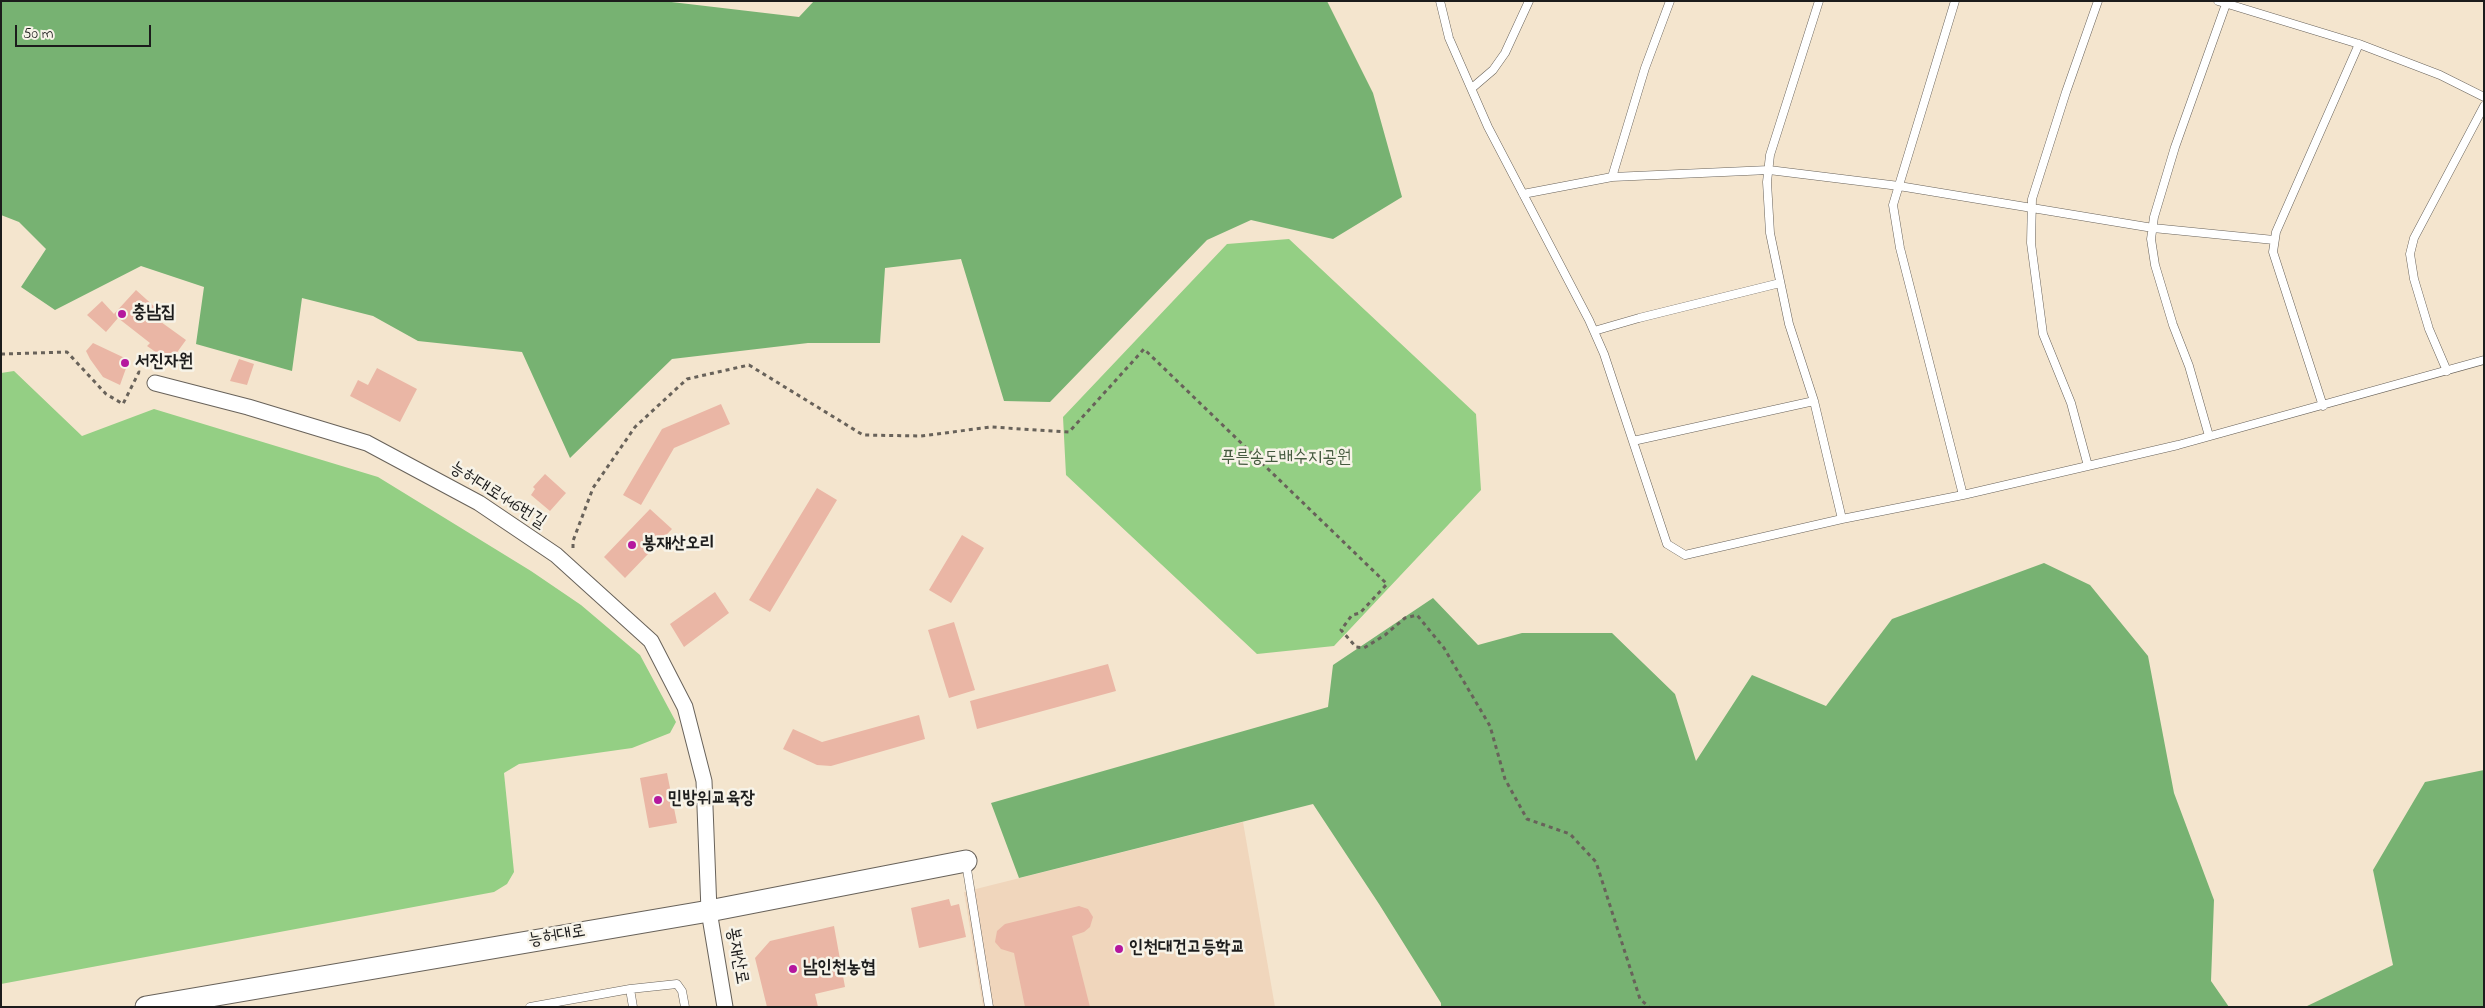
<!DOCTYPE html>
<meta charset="utf-8">
<style>
body{margin:0}
#map{position:relative;width:2485px;height:1008px;overflow:hidden;background:#f4e5ce;font-family:"Indie Flower",sans-serif}
canvas{display:block}
.frame{position:absolute;inset:0;border:2px solid #1c1c1c;pointer-events:none}
.scale{position:absolute;left:15px;top:25px;width:136px;height:22px;box-sizing:border-box;border:2px solid #1c1c1c;border-top:0;padding-left:6px;font-size:15px;line-height:18px;white-space:nowrap;color:#1c1c1c;-webkit-text-stroke:4px #f7f3e8;paint-order:stroke}
</style>
<div id="map">
<canvas width="2485" height="1008"></canvas>
<div class="frame"></div>
<div class="scale">50 m</div>
</div>
<script>
const ctx = document.querySelector('canvas').getContext('2d');
ctx.lineJoin = 'round';
function fillPath(path, color) { ctx.fillStyle = color; ctx.fill(path, 'evenodd'); }
const toPath = rows => new Path2D(rows.map(r => 'M' + r).join(''));
function stroke(path, color, width, dash) { ctx.strokeStyle = color; ctx.lineWidth = width; ctx.lineCap = dash ? 'butt' : 'round'; ctx.setLineDash(dash || []); ctx.stroke(path); }
function write(font, color, halo, rows, align = 'center') {
  ctx.font = font + ' "Indie Flower","Poor Story",sans-serif'; ctx.lineWidth = 5; ctx.setLineDash([]); ctx.textBaseline = 'middle'; ctx.strokeStyle = halo; ctx.fillStyle = color; for (const [text, x, y, turn = 0] of rows) {
    ctx.save(); ctx.translate(x, y); ctx.rotate((+turn || 0) * Math.PI / 180); ctx.textAlign = isNaN(turn) ? turn : align; if (halo) ctx.strokeText(text, 0, 0); ctx.fillText(text, 0, 0); ctx.restore();
  }
}
fillPath(toPath([
 [1243,822,1275,1007,983,1007,964,892]
]), '#f0d6bc');
fillPath(toPath([
 [1289,239,1476,414,1481,490,1334,646,1257,654,1066,475,1063,417,1227,244],
 [14,371,82,436,154,409,378,477,531,571,581,605,640,655,676,722,670,733,632,748,519,764,504,773,514,872,507,884,494,892,1,984,1,373]
]), '#94cf84');
fillPath(toPath([
 [1,1,663,1,799,17,814,1,1327,1,1373,93,1402,197,1333,239,1251,220,1207,240,1050,402,1004,401,961,259,885,268,880,343,808,343,672,359,570,458,522,352,418,341,373,316,302,298,292,371,196,344,204,287,141,266,55,310,21,287,46,249,19,222,1,215],
 [2044,563,2090,585,2148,656,2174,793,2214,900,2211,981,2229,1007,1441,1007,1441,1003,1379,904,1313,804,1019,878,991,803,1328,707,1333,665,1433,598,1478,645,1522,633,1612,633,1675,694,1696,761,1752,675,1826,706,1892,619],
 [2484,770,2484,1007,2305,1007,2393,965,2373,870,2425,782]
]), '#77b272');
fillPath(toPath([
 [136,290,166,317,161,322,186,340,170,362,147,346,150,343,118,318,106,332,87,315,102,301,114,314],
 [93,343,129,360,120,385,103,377,90,359,86,351],
 [239,359,254,364,247,385,230,381],
 [377,368,417,389,400,422,350,396,358,380,368,385],
 [721,404,730,424,674,448,641,505,623,495,662,429],
 [545,474,566,493,550,511,531,495,535,489,533,487],
 [817,488,837,500,770,612,749,600],
 [650,509,672,529,625,578,604,557],
 [962,535,984,548,951,603,929,590],
 [715,592,729,613,684,647,670,624],
 [954,622,975,690,949,698,928,630],
 [1108,664,1116,691,977,729,970,701],
 [919,715,925,739,831,766,817,765,783,749,793,729,822,742],
 [667,773,677,823,649,828,640,778],
 [949,899,951,906,959,904,966,937,919,948,911,908],
 [1079,906,1088,909,1093,917,1090,927,1084,932,1072,936,1090,1007,1025,1007,1014,953,1001,949,995,942,997,931,1005,924],
 [834,926,845,987,815,994,818,1007,767,1007,755,958,770,941]
]), '#eab6a5');
const lane = toPath([
 [1440,1,1449,38,1488,127,1589,320,1604,354,1667,544,1685,555,1842,519,1963,495,2178,445,2484,360],
 [1819,1,1770,155,1767,182,1770,233,1789,324,1814,401,1842,519],
 [1955,1,1893,205,1900,248,1963,495],
 [2218,1,2359,44,2440,75,2484,97],
 [1472,88,1493,70,1505,53,1529,1],
 [1612,177,1645,68,1670,1],
 [1523,194,1612,177,1769,170,1899,186,2153,228,2274,240],
 [1594,331,1639,318,1780,283],
 [2447,371,2429,329,2414,279,2410,254,2414,238,2484,106],
 [2323,406,2273,252,2276,232,2359,44],
 [2209,436,2189,366,2173,325,2155,265,2151,239,2154,217,2175,147,2226,4],
 [1633,441,1814,401],
 [2088,466,2071,403,2043,334,2031,243,2032,199,2066,92,2098,1],
 [966,863,989,1007],
 [630,989,633,1007],
 [530,1007,630,989,677,984,682,991,685,1007]
]);
const street = toPath([
 [155,383,248,407,367,443,479,503,556,555,651,641,685,707,704,781,709,911,725,1007]
]);
const secondary = toPath([
 [146,1007,709,911,966,861]
]);
stroke(lane, '#68625a', 9);
stroke(street, '#68625a', 17);
stroke(secondary, '#68625a', 23);
stroke(toPath([
 [1,354,67,352,106,394,123,404,139,372,143,373],
 [573,548,573,541,593,488,635,427,687,379,749,365,863,435,921,436,991,427,1069,432,1144,349,1387,584,1360,613,1352,615,1341,630,1356,647,1364,648,1385,635,1405,618,1417,615,1444,648,1490,726,1505,779,1527,819,1570,834,1596,862,1640,999,1649,1007]
]), '#68625a', 3, [4, 4]);
stroke(lane, '#fff', 8);
stroke(street, '#fff', 15);
stroke(secondary, '#fff', 21);
for (const [x, y, r, color] of [
 [122,314,5,"#b5179e"],
 [125,363,5,"#b5179e"],
 [632,545,5,"#b5179e"],
 [658,800,5,"#b5179e"],
 [1119,949,5,"#b5179e"],
 [793,969,5,"#b5179e"]
]) { const dot = new Path2D(); dot.arc(x, y, r, 0, 2 * Math.PI); ctx.fillStyle = color; ctx.fill(dot); stroke(dot, '#f7f3e8', 2); }
write('bold 18px', '#1c1c1c', '#f7f3e8', [
 ["충남집",132,314],
 ["서진자원",135,363],
 ["봉재산오리",642,545],
 ["민방위교육장",668,800],
 ["인천대건고등학교",1129,949],
 ["남인천농협",803,969]
], 'left');
write('18px', '#465b40', '#f7f3e8', [
 ["푸른송도배수지공원",1286,459]
]);
write('18px', '#1c1c1c', '#f7f3e8', [
 ["능허대로446번길",497,496,32],
 ["능허대로",557,937,-10],
 ["봉재산로",736,956,80]
]);
</script>
